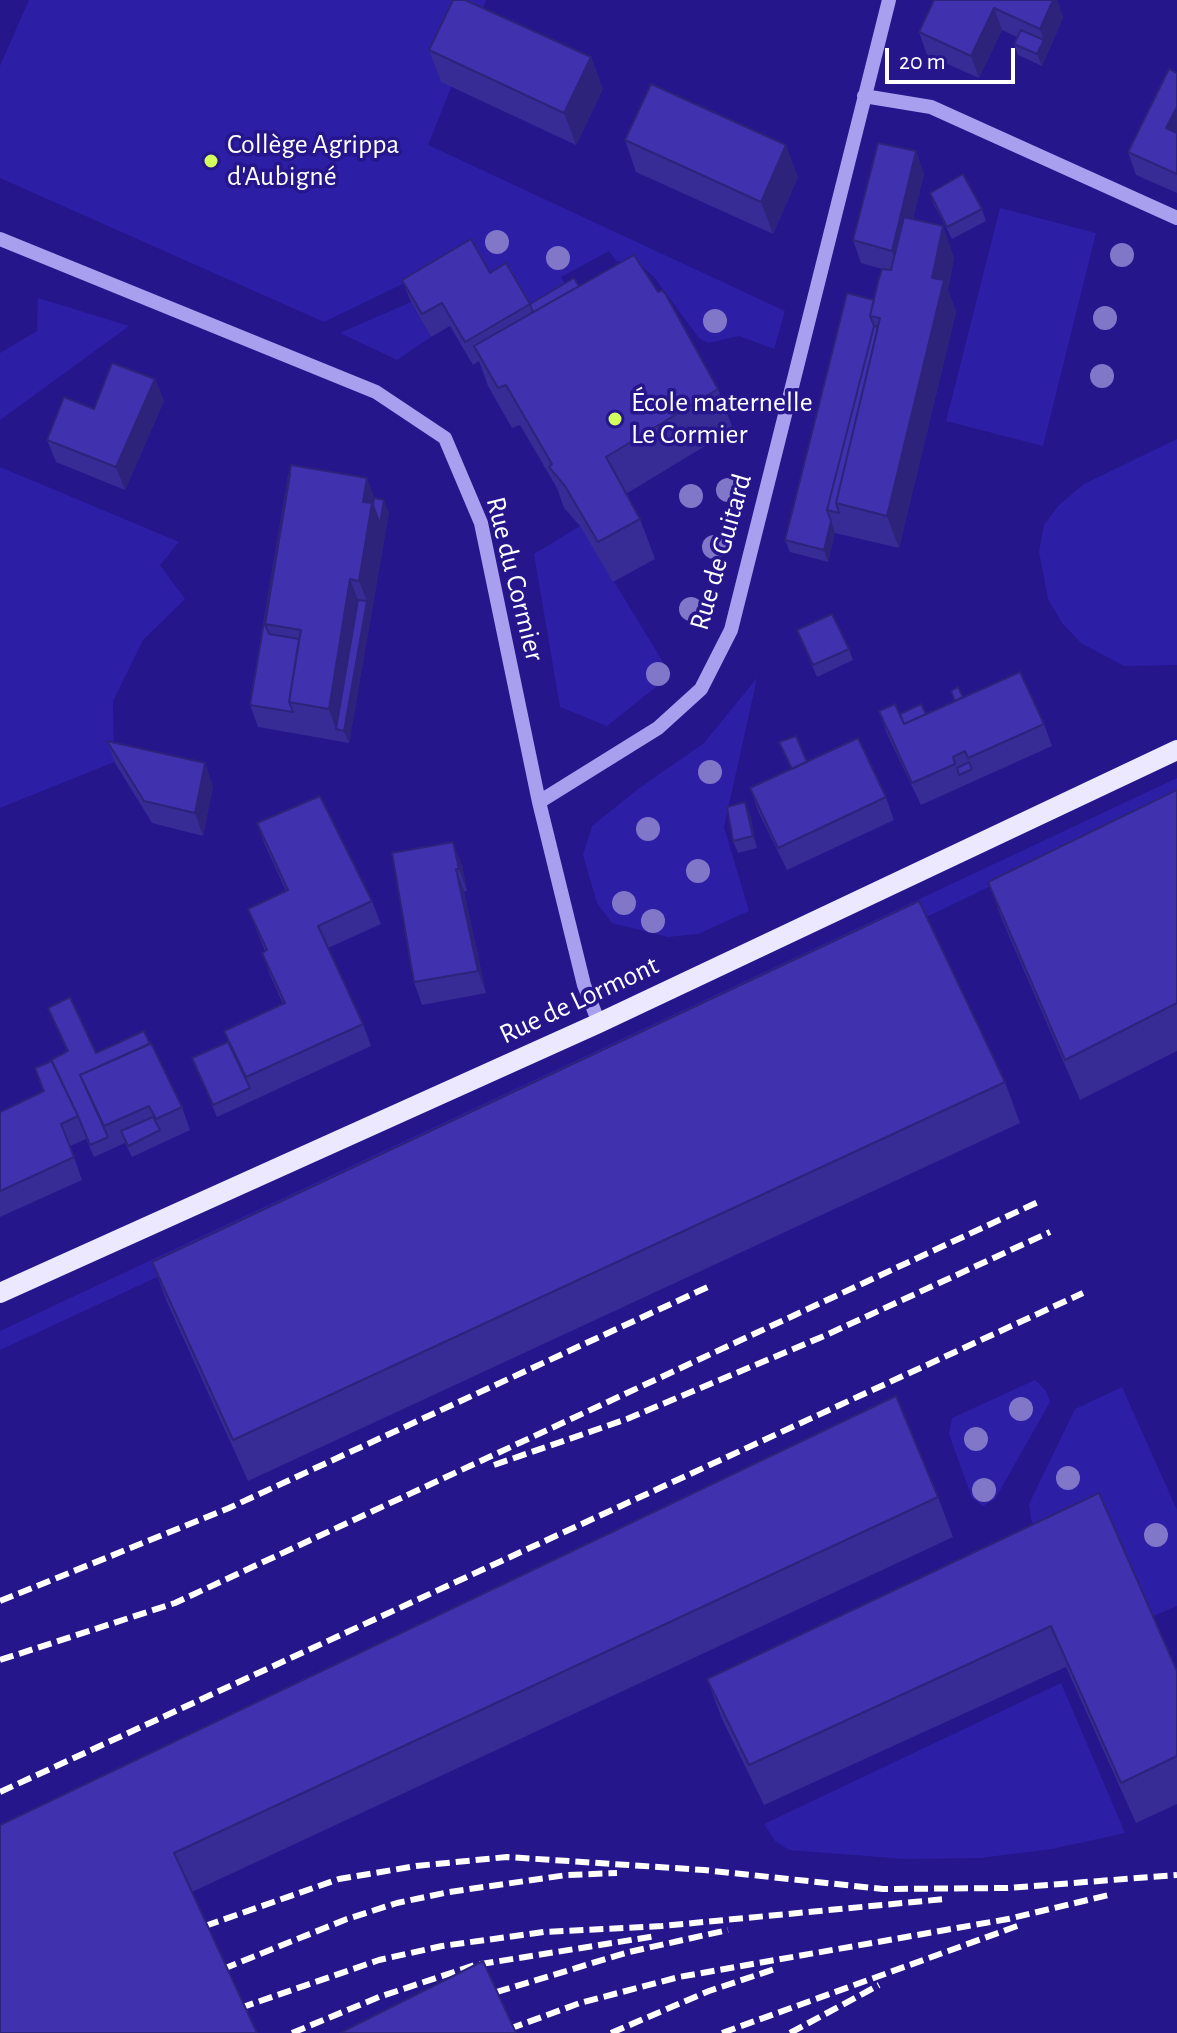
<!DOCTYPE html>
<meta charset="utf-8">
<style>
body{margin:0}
#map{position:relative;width:1177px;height:2033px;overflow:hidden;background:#25168b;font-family:"Alegreya Sans",sans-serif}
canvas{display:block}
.scale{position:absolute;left:885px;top:48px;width:130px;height:36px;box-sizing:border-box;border:4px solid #fff;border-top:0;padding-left:10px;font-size:24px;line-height:28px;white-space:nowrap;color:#fff;-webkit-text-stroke:6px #25168b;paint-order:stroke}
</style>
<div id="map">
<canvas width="1177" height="2033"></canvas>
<div class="scale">20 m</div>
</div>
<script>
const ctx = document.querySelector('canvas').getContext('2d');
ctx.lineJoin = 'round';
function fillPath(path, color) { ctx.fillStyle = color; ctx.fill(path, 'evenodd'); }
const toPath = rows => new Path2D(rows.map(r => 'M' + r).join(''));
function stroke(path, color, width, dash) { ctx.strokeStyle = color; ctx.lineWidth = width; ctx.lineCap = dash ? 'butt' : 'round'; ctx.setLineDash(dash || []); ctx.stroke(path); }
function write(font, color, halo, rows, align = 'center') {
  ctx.font = font + ' "Alegreya Sans",sans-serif'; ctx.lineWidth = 7; ctx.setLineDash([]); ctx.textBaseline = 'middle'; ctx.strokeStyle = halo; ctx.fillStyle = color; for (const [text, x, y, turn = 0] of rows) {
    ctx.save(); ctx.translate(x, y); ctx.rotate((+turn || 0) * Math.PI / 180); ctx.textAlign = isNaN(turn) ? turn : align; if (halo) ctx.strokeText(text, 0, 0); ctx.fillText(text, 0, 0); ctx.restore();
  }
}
fillPath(toPath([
 [29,0,486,0,428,145,785,311,774,349,739,336,708,343,699,338,654,277,639,264,616,261,609,251,561,277,571,294,532,316,419,276,324,322,0,178,0,66],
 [1000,208,1096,233,1043,446,946,421],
 [38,298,129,326,0,420,0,353,37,331],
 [411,302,431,337,397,360,340,333],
 [1177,439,1177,665,1124,666,1081,643,1062,623,1048,599,1039,552,1044,525,1059,505,1084,484],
 [0,467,179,542,160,565,185,599,143,640,113,701,114,762,0,808],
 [580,526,671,675,607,726,560,707,534,554],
 [757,678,724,827,749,911,698,934,668,937,612,923,597,903,583,855,592,826,638,789,704,743],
 [1177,778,1177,796,788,984,0,1350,0,1331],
 [1035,1380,1046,1391,1050,1402,995,1499,983,1506,972,1498,949,1434,952,1418],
 [1122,1387,1177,1510,1177,1606,1151,1617,1051,1563,1031,1519,1029,1504,1075,1409],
 [1061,1683,1125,1833,1052,1849,980,1858,906,1859,789,1850,775,1841,764,1824]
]), '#2d1fa5');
stroke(toPath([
 [864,96,931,107,1177,218],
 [0,239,376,392,445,438,481,523,539,802,584,985,599,1023],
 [539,802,658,728,701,689,731,630,889,0]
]), '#a8a0ef', 14);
stroke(toPath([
 [0,1293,599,1023,1177,750]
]), '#ece8ff', 20);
stroke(toPath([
 [494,1465,627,1419,824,1336,1050,1232],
 [0,1601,229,1508,712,1285],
 [0,1660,175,1603,1038,1202],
 [0,1792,1083,1293],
 [205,1926,339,1879,416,1866,507,1857,704,1870,883,1889,1008,1888,1177,1875],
 [223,1969,347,1919,397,1903,449,1892,567,1875,617,1873],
 [477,1998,629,1952,728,1930],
 [240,2008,379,1960,442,1946,544,1932,662,1926,945,1899],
 [509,2029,580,2003,679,1977,1008,1919,1113,1894],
 [292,2033,379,1997,475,1965,656,1936],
 [611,2033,709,1991,778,1968],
 [722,2033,1020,1925],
 [790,2033,879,1985]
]), '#fff', 6, [14, 6]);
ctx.fillStyle = '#8077c9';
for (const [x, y] of [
 [497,242],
 [1122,255],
 [558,258],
 [1105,318],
 [715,321],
 [1102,376],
 [728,490],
 [691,496],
 [714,547],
 [691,609],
 [658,674],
 [710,772],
 [648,829],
 [698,871],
 [624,903],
 [653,921],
 [1021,1409],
 [976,1439],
 [1068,1478],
 [984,1490],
 [1156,1535]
]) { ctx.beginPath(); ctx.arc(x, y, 12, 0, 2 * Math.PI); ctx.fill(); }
fillPath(toPath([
 [934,0,1057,0,1063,18,1042,66,1018,55,1014,44,1017,37,1002,30,979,78,927,55,919,32],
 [429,50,591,57,603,89,576,145,441,82],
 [1177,73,1177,193,1136,175,1128,152],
 [625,140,798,177,773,234,636,172],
 [916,151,924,174,913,219,943,226,954,258,948,290,956,312,899,548,835,533,828,562,790,552,785,540,874,300,882,269,861,263,853,240],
 [930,193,982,209,986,221,952,239,934,205],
 [490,273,530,304,579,286,718,389,733,429,626,494,640,519,655,559,613,582,580,526,564,508,557,488,520,425,512,428,488,386,479,361,473,365,450,326,431,337,411,302,402,280],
 [155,379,164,401,125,490,56,462,47,440,94,409],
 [290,474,367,478,374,498,389,512,349,743,258,727,250,705],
 [797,630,849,649,853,660,817,677],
 [951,691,963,697,1044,724,1052,746,921,805,887,734,879,711,900,714,926,714,955,701],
 [107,741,213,786,203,836,152,823,115,763],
 [779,742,807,762,886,797,894,820,787,870,758,811,750,788,791,769],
 [1177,790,1177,1051,1080,1100,1003,922,988,882],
 [745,802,750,814,757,848,738,853,733,841],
 [257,823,372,901,381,924,328,948,363,1024,371,1046,217,1117,192,1058,228,1042,224,1031,283,1004,270,975,262,953,265,951,248,909,286,891,265,845],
 [392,853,462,865,467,891,464,891,486,993,422,1005,414,982],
 [48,1008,96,1053,182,1107,190,1130,132,1157,125,1143,94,1157,86,1139,70,1146,82,1180,0,1217,0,1112,43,1092,35,1068,67,1052],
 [1005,1082,1020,1123,248,1481,167,1302,152,1262],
 [1099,1493,1177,1671,1177,1804,1136,1823,1066,1667,764,1805,722,1719,707,1679],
 [938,1497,953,1537,192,1892,0,1825]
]), '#372b96');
fillPath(toPath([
 [1053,0,1057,0,1063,18,1048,52,1040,29],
 [994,8,1002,30,979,78,971,56],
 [1044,40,1048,52,1042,66,1037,54],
 [591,57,603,89,576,145,564,113],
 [1177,107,1177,146,1166,128],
 [786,145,798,177,773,234,761,202],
 [916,151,924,174,900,274,892,251],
 [943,226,954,258,948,290,956,312,899,548,887,516,932,278],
 [155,379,164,401,125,490,116,467],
 [367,478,379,510,384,500,389,512,349,743,344,731,367,601,359,581,363,502],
 [831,521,835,533,828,562,824,550],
 [350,579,362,611,336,729,340,741,329,709],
 [205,763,213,786,203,836,195,813],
 [745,802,750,814,757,848,753,836],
 [453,842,462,865,467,891,459,869],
 [456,869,464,891,486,993,478,971]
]), '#2d237a');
const building = toPath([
 [453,0,465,0,591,57,564,113,429,50,453,0],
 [934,0,1053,0,1040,29,994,8,971,56,919,32,934,0],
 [1021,30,1044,40,1037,54,1014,44,1021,30],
 [1169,69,1177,73,1177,107,1166,128,1177,133,1177,174,1128,152,1169,69],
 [651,84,786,145,761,202,625,140,651,84],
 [878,143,916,151,892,251,853,240,878,143],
 [963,174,982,209,947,227,930,193,963,174],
 [904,217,943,226,932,278,944,280,887,516,836,503,880,318,870,316,878,282,882,269,891,270,904,217],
 [471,239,490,273,506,263,530,304,465,342,442,303,422,314,402,280,471,239],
 [634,255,658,292,662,290,666,295,718,389,606,457,640,519,598,542,565,486,549,467,552,464,506,385,498,388,474,346,634,255],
 [574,278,579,286,533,312,530,304,574,278],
 [847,293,874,300,870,316,874,326,827,510,831,521,824,550,785,540,847,293],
 [874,326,878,327,836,503,839,513,827,510,874,326],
 [112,363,155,379,116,467,47,440,64,397,94,409,112,363],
 [291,465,367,478,363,502,372,503,359,581,350,579,329,709,289,702,301,630,265,624,291,465],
 [289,474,290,474,265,624,269,634,299,639,289,702,293,712,250,705,289,474],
 [374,498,384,500,380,524,373,505,374,498],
 [358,600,367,601,344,731,336,729,358,600],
 [832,614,849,649,813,665,797,630,832,614],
 [1020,672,1044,724,968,758,965,751,953,757,955,764,912,783,879,711,895,704,904,724,1020,672],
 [958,687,963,697,955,701,951,691,958,687],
 [921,704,926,714,904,724,900,714,921,704],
 [796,736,807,762,792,769,779,742,796,736],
 [858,738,886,797,778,848,750,788,858,738],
 [107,741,205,763,195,813,144,801,107,741],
 [969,762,972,769,959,775,957,768,969,762],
 [1177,790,1177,1003,1065,1060,988,882,1177,790],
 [320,796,372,901,318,926,363,1024,246,1077,224,1031,285,1003,262,953,267,950,248,909,288,890,257,823,320,796],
 [745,802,753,836,733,841,727,807,745,802],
 [453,842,459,869,456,869,478,971,414,982,392,853,453,842],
 [919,901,1005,1082,233,1440,152,1262,919,901],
 [70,997,96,1053,144,1031,150,1044,80,1075,108,1137,90,1145,78,1116,51,1060,68,1051,48,1008,70,997],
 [228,1042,250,1088,213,1105,192,1058,228,1042],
 [151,1043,182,1107,156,1119,149,1106,104,1126,80,1075,151,1043],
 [52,1061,78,1116,61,1124,74,1157,0,1191,0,1112,44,1091,35,1068,52,1061],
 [153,1117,160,1130,128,1146,121,1131,153,1117],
 [896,1396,938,1497,174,1853,257,2033,0,2033,0,1825,896,1396],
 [1099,1493,1177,1671,1177,1756,1121,1783,1051,1626,749,1765,707,1679,1099,1493],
 [483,1961,516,2033,340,2033,483,1961]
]);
fillPath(building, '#4032af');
stroke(building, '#2d237a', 2);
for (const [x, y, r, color] of [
 [211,161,8,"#d3ff5e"],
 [615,419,8,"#d3ff5e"]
]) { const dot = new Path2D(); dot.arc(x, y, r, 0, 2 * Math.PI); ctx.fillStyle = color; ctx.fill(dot); stroke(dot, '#25168b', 3); }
write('28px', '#fff', '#25168b', [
 ["Collège Agrippa",227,145],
 ["d'Aubigné",227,177],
 ["École maternelle",631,403],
 ["Le Cormier",631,435]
], 'left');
write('28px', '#fff', '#25168b', [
 ["Rue de Guitard",721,552,-74],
 ["Rue du Cormier",515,579,76],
 ["Rue de Lormont",579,1000,-25]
]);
</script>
